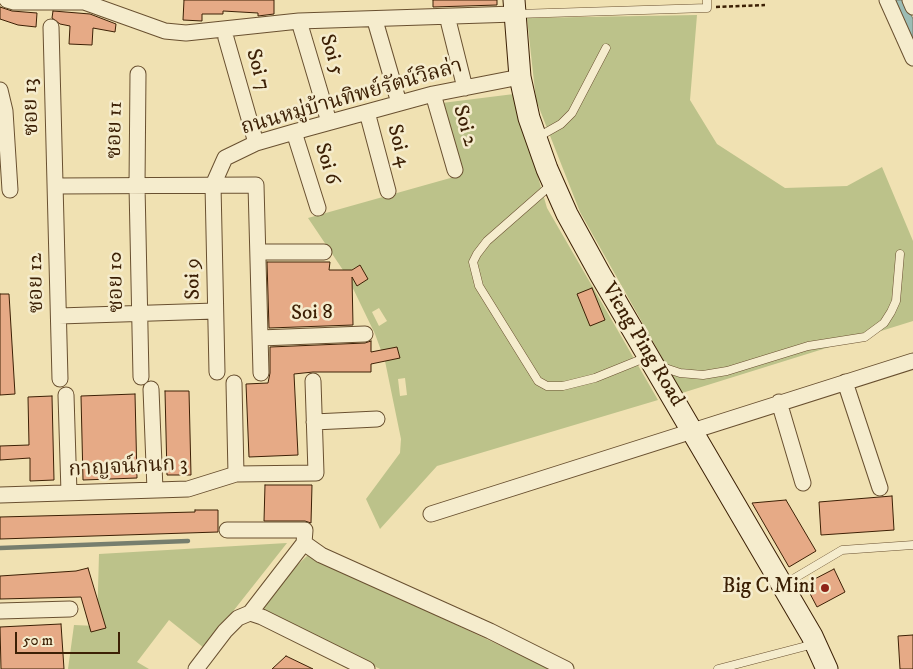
<!DOCTYPE html>
<meta charset="utf-8">
<style>
body{margin:0}
#map{position:relative;width:913px;height:669px;overflow:hidden;background:#f0e1b2;font-family:"IM FELL DW Pica",serif}
canvas{display:block}
.scale{position:absolute;left:15px;top:632px;width:105px;height:22px;box-sizing:border-box;border:2px solid #3c2005;border-top:0;padding-left:6px;font-size:15px;line-height:18px;white-space:nowrap;color:#3c2005;-webkit-text-stroke:4px #f5eccd;paint-order:stroke}
</style>
<div id="map">
<canvas width="913" height="669"></canvas>
<div class="scale">50 m</div>
</div>
<script>
const ctx = document.querySelector('canvas').getContext('2d');
ctx.lineJoin = 'round';
function fillPath(path, color) { ctx.fillStyle = color; ctx.fill(path, 'evenodd'); }
const toPath = rows => new Path2D(rows.map(r => 'M' + r).join(''));
function stroke(path, color, width, dash) { ctx.strokeStyle = color; ctx.lineWidth = width; ctx.lineCap = dash ? 'butt' : 'round'; ctx.setLineDash(dash || []); ctx.stroke(path); }
function write(font, color, halo, rows, align = 'center') {
  ctx.font = font + ' "IM FELL DW Pica","Noto Serif Thai",serif'; ctx.lineWidth = 5; ctx.setLineDash([]); ctx.textBaseline = 'middle'; ctx.strokeStyle = halo; ctx.fillStyle = color; for (const [text, x, y, turn = 0] of rows) {
    ctx.save(); ctx.translate(x, y); ctx.rotate((+turn || 0) * Math.PI / 180); ctx.textAlign = isNaN(turn) ? turn : align; if (halo) ctx.strokeText(text, 0, 0); ctx.fillText(text, 0, 0); ctx.restore();
  }
}
fillPath(toPath([
 [697,15,690,100,717,144,785,188,847,186,882,167,913,241,913,321,682,393,580,212,536,100,527,18],
 [514,94,547,208,658,400,437,466,380,529,366,499,400,453,401,439,385,361,375,334,347,276,308,218,461,175,442,103],
 [360,265,368,279,359,284,351,270],
 [379,308,387,321,379,326,372,312],
 [397,347,400,358,390,360,388,349],
 [405,378,407,395,400,396,398,379],
 [287,543,204,648,169,620,137,662,149,669,68,669,74,625,97,626,99,554],
 [308,555,550,669,380,669,261,610,263,598]
]), '#bcc28a');
const water = toPath([
 [892,0,904,0,913,19,913,47,892,0]
]);
fillPath(water, '#9cbcb4');
stroke(water, '#767e6e', 1);
stroke(toPath([
 [0,548,188,541]
]), '#767e6e', 4.5);
const building = toPath([
 [184,0,274,0,274,14,258,16,258,13,223,11,223,14,202,14,202,21,183,20,184,0],
 [433,0,497,0,497,5,433,7,433,0],
 [0,7,12,11,37,13,36,27,18,25,0,19,0,7],
 [53,11,90,14,116,24,115,32,93,28,92,45,69,44,70,26,60,24,52,18,53,11],
 [267,262,330,262,329,270,352,270,360,265,368,279,357,286,352,277,353,325,269,328,267,262],
 [592,288,605,320,590,326,577,294,592,288],
 [0,294,9,294,15,394,0,395,0,294],
 [371,341,371,352,397,347,400,358,371,364,371,372,313,372,294,374,298,455,249,457,246,384,268,383,270,373,270,347,365,343,371,341],
 [165,391,189,391,191,475,167,475,165,391],
 [135,394,137,478,83,480,81,396,135,394],
 [52,396,54,480,30,481,30,458,0,460,0,446,29,445,28,397,52,396],
 [265,485,312,485,311,523,305,521,264,521,265,485],
 [892,496,894,530,821,535,819,502,892,496],
 [786,500,816,551,789,567,752,503,786,500],
 [195,510,218,510,218,532,0,539,0,517,195,512,195,510],
 [88,568,106,628,91,632,81,597,0,599,0,576,76,571,88,568],
 [834,569,845,592,817,607,805,584,834,569],
 [61,624,64,669,1,669,0,627,61,624],
 [913,635,913,669,900,669,898,636,913,635],
 [286,656,313,669,272,669,286,656]
]);
fillPath(building, '#e6aa86');
stroke(building, '#3c2005', 1);
const lane = toPath([
 [517,14,707,8,707,0],
 [538,137,561,124,572,113,606,48],
 [552,184,487,241,477,254,473,262,479,286,538,381,547,386,563,386,595,378,647,357],
 [659,371,665,368,680,373,703,375,727,371,808,346,865,337,884,323,891,312,896,301,900,254],
 [783,585,842,550,913,545],
 [718,669,814,644]
]);
const street = toPath([
 [7,0,14,2,84,2,165,31,186,33,299,21,515,14],
 [887,0,913,58],
 [910,0,913,7],
 [376,24,399,103],
 [449,24,465,88],
 [51,27,60,379],
 [301,28,329,122],
 [226,38,256,143],
 [138,74,137,186,141,377],
 [0,90,5,111,10,190],
 [433,94,455,170],
 [367,112,388,191],
 [294,132,318,208],
 [56,186,256,185,261,373],
 [258,252,324,252],
 [59,316,215,311],
 [260,338,365,334],
 [217,372,213,185,225,158,256,143,294,132,433,94,520,77],
 [845,382,880,488],
 [234,383,236,474],
 [151,389,155,490],
 [66,395,69,493],
 [779,402,803,483],
 [314,422,377,419],
 [0,495,188,489,236,474,316,473,313,381],
 [431,514,913,361],
 [227,530,305,530,304,543],
 [304,543,321,555,490,631,566,669],
 [0,611,70,609],
 [250,613,262,617,367,669],
 [196,669,225,631,238,618,250,613,304,543]
]);
const secondary = toPath([
 [514,0,520,77,529,118,547,169,567,214,600,274,812,636,827,669]
]);
stroke(lane, '#695030', 9);
stroke(street, '#695030', 17);
stroke(secondary, '#3c2005', 23);
stroke(toPath([
 [716,7,765,5]
]), '#3c2005', 2.5, [4, 2.5]);
stroke(lane, '#f5eccd', 8);
stroke(street, '#f5eccd', 15);
stroke(secondary, '#f5eccd', 21);
for (const [x, y, r, color] of [
 [825,588,5,"#8f2418"]
]) { const dot = new Path2D(); dot.arc(x, y, r, 0, 2 * Math.PI); ctx.fillStyle = color; ctx.fill(dot); stroke(dot, '#f5eccd', 2); }
write('21px', '#3c2005', '#f5eccd', [
 ["Soi 5",331,55,73],
 ["Soi 7",257,70,74],
 ["ถนนหมู่บ้านทิพย์รัตน์วิลล่า",352,98,-16],
 ["ซอย 13",32,107,-92],
 ["Soi 2",464,126,74],
 ["ซอย 11",116,130,-89],
 ["Soi 4",398,146,75],
 ["Soi 6",326,164,73],
 ["Soi 9",194,279,-91],
 ["ซอย 10",117,282,-91],
 ["ซอย 12",37,283,-91],
 ["Soi 8",312,314,-2],
 ["Vieng Ping Road",642,345,59],
 ["กาญจน์กนก 3",128,468,-3]
]);
write('21px', '#3c2005', '#f5eccd', [
 ["Big C Mini",815,588]
], 'right');
</script>
